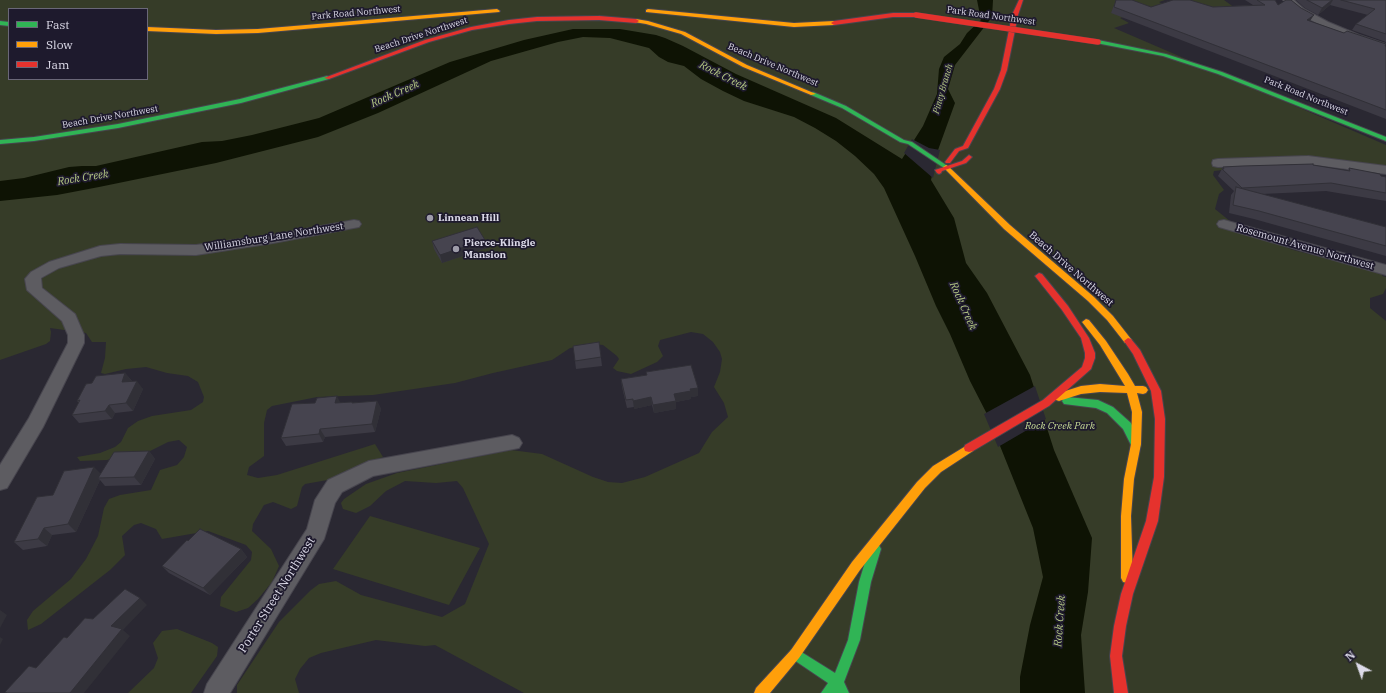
<!DOCTYPE html>
<style>
body{margin:0}
#map{position:relative;width:1386px;height:693px;overflow:hidden;background:#2a2832;font-family:"IBM Plex Serif",serif}
canvas{display:block}
.legend{position:absolute;left:8px;top:8px;width:140px;height:72px;box-sizing:border-box;background:#1e1a2d;border:1px solid #6a6778;margin:0;padding:5px 7px;list-style:none;font-size:12px;color:#dddbe9}
.legend li{display:flex;align-items:center;gap:8px;height:20px}
.legend b{width:20px;border:1px solid #6a6778}
.north{position:absolute;left:1338px;top:645px;width:40px;height:40px;-webkit-text-stroke:3px #1e1a2d;paint-order:stroke;rotate:319deg;font-size:11px;font-weight:700;line-height:16px;text-align:center;color:#dddbe9}
.north::after{content:'';display:block;margin:auto;width:14px;height:18px;background:#dddbe9;clip-path:polygon(50% 0,100% 100%,50% 72%,0 100%)}
</style>
<div id="map">
<canvas width="1386" height="693"></canvas>
<ul class="legend">
<li><b style="height:5px;background:#30b455"></b>Fast</li>
<li><b style="height:5px;background:#ff9f0a"></b>Slow</li>
<li><b style="height:5px;background:#e5322d"></b>Jam</li>
</ul>
<div class="north">N</div>
</div>
<script>
const ctx = document.querySelector('canvas').getContext('2d');
ctx.lineJoin = 'round';
function fillPath(path, color) { ctx.fillStyle = color; ctx.fill(path, 'evenodd'); }
const toPath = rows => new Path2D(rows.map(r => 'M' + r).join(''));
function stroke(path, color, width, dash) { ctx.strokeStyle = color; ctx.lineWidth = width; ctx.lineCap = dash ? 'butt' : 'round'; ctx.setLineDash(dash || []); ctx.stroke(path); }
function write(font, color, halo, rows, align = 'center') {
  ctx.font = font + ' "IBM Plex Serif",serif'; ctx.lineWidth = 3.5; ctx.setLineDash([]); ctx.textBaseline = 'middle'; ctx.strokeStyle = halo; ctx.fillStyle = color; for (const [text, x, y, turn = 0] of rows) {
    ctx.save(); ctx.translate(x, y); ctx.rotate((+turn || 0) * Math.PI / 180); ctx.textAlign = isNaN(turn) ? turn : align; if (halo) ctx.strokeText(text, 0, 0); ctx.fillText(text, 0, 0); ctx.restore();
  }
}
fillPath(toPath([
 [0,0,1165,0,1159,2,1166,6,1120,18,1129,23,1114,28,1386,145,1386,168,1293,160,1221,167,1223,170,1214,171,1213,175,1224,190,1219,194,1215,209,1241,230,1293,250,1384,273,1382,276,1386,277,1386,288,1383,294,1370,298,1370,308,1386,321,1386,693,524,693,435,645,425,646,376,640,321,653,309,658,300,669,295,679,299,693,237,693,237,685,279,622,311,590,319,584,336,581,361,595,442,617,465,604,489,544,463,488,457,481,436,483,405,481,386,491,370,506,356,513,343,509,341,503,344,499,366,484,397,473,511,450,542,454,593,477,608,482,622,483,645,477,699,453,712,432,728,417,724,403,714,387,720,372,722,359,720,352,713,342,703,334,691,332,660,340,658,346,663,356,657,362,631,374,617,371,613,368,619,359,617,356,603,345,594,344,570,348,552,360,493,373,455,383,373,395,317,397,272,406,267,410,264,423,264,456,249,467,247,475,258,478,277,475,375,444,383,457,364,464,333,479,305,484,302,487,297,506,291,509,273,502,264,505,253,524,252,531,271,549,279,566,272,582,258,599,248,608,236,612,220,606,221,597,251,560,252,552,246,545,208,531,162,539,156,529,141,523,134,525,122,536,125,555,110,570,41,624,28,630,27,620,33,611,71,579,86,559,98,536,104,508,109,499,120,495,151,490,160,470,177,465,184,457,187,447,179,440,168,442,144,454,125,455,107,460,80,461,77,457,100,453,115,447,121,442,128,428,138,421,152,416,191,410,203,402,204,397,198,382,188,376,167,373,146,367,126,369,105,374,101,373,105,358,106,342,92,342,86,333,50,328,51,332,50,341,46,344,0,360],
 [9,9,147,9,147,79,9,79],
 [1170,0,1224,0,1253,21,1175,1],
 [370,516,480,548,449,605,333,569],
 [177,629,212,643,218,647,217,656,191,693,128,693,154,668,158,658,153,643,162,631]
]), '#363c28');
fillPath(toPath([
 [977,0,993,0,992,17,955,65,948,89,955,103,938,150,931,180,954,218,966,263,987,293,1030,375,1054,450,1092,538,1088,592,1081,635,1085,693,1020,693,1020,677,1030,625,1043,577,1033,528,988,416,970,381,950,334,936,306,915,256,884,188,874,174,855,156,836,141,815,128,794,117,744,101,723,91,701,79,684,66,668,62,659,57,649,48,610,38,583,37,558,42,491,61,378,113,318,137,216,163,99,187,57,195,0,201,0,181,24,178,69,167,82,166,96,166,202,142,222,141,252,135,319,118,450,62,524,40,573,29,620,29,656,35,665,38,683,46,736,74,836,118,902,159,923,126,937,94,939,69,944,57,960,44,967,33,981,20]
]), '#0e1304');
fillPath(toPath([
 [912,139,929,148,940,150,933,178,904,153],
 [1035,386,1046,419,998,447,984,414]
]), '#2a2832');
const street = toPath([
 [1283,0,1294,0,1304,9,1328,22,1359,35,1386,44,1386,50,1351,39,1322,26,1298,13,1283,0],
 [1308,156,1386,166,1386,174,1308,164,1218,167,1213,166,1212,163,1213,160,1218,159,1308,156],
 [354,220,359,221,361,224,359,227,273,243,196,255,120,254,101,256,59,268,41,278,42,288,75,314,84,335,84,343,43,427,7,488,0,490,0,465,29,418,68,343,68,335,62,321,27,290,25,279,31,272,49,262,100,246,120,244,196,245,273,235,354,220],
 [1224,220,1386,265,1386,275,1219,227,1217,224,1219,221,1224,220],
 [512,435,519,438,522,443,519,448,373,476,342,492,335,503,324,539,230,693,204,693,207,684,307,529,315,500,328,480,369,461,512,435]
]);
const fast = toPath([
 [0,21,9,22,9,26,0,25,0,21],
 [1098,40,1166,54,1222,72,1386,137,1386,141,1218,74,1163,56,1096,43,1095,42,1098,40],
 [327,76,330,78,329,79,241,103,118,128,34,141,0,144,0,140,34,137,118,124,240,99,327,76],
 [813,92,846,106,904,140,912,142,949,167,948,168,944,168,908,144,900,142,842,108,811,95,810,94,813,92],
 [1067,397,1098,400,1113,407,1131,423,1141,444,1140,447,1136,448,1132,447,1123,429,1107,413,1096,408,1064,404,1062,401,1064,398,1067,397],
 [875,544,879,545,881,549,871,582,860,640,844,682,849,693,821,693,828,683,791,658,789,654,791,650,795,648,835,673,848,640,859,582,869,549,871,545,875,544]
]);
const slow = toPath([
 [497,9,500,11,499,12,258,33,216,34,147,31,147,27,216,30,258,29,497,9],
 [648,9,794,23,834,21,837,23,834,25,794,27,646,12,646,10,648,9],
 [636,19,648,21,685,32,747,65,816,94,811,95,743,67,681,34,646,24,634,22,633,21,636,19],
 [946,165,948,166,1010,225,1094,297,1113,316,1131,339,1132,341,1131,343,1125,343,1107,320,1088,301,1004,229,944,168,943,167,946,165],
 [1086,319,1089,320,1106,341,1128,374,1135,386,1143,386,1146,387,1148,390,1146,393,1143,394,1137,393,1142,412,1141,444,1134,479,1131,516,1133,578,1131,582,1127,583,1123,582,1121,578,1121,516,1124,479,1131,444,1132,412,1127,393,1100,392,1081,394,1059,401,1056,400,1054,397,1056,394,1081,386,1100,384,1125,386,1100,345,1082,322,1086,319],
 [969,444,973,445,974,448,973,451,941,472,925,488,860,570,799,658,770,693,754,693,756,688,791,650,852,562,917,482,933,466,969,444]
]);
const jam = toPath([
 [1019,0,1023,0,1018,15,1007,70,1000,89,968,148,959,151,950,163,946,163,945,162,955,149,963,146,994,89,1001,70,1012,15,1019,0],
 [893,13,916,13,919,15,916,17,893,17,834,25,831,23,834,21,893,13],
 [599,16,636,19,639,21,636,23,599,20,537,21,509,24,472,30,429,42,329,79,324,78,425,40,471,27,509,20,537,17,599,16],
 [969,155,972,157,966,163,942,171,941,173,939,174,937,173,935,170,962,161,969,155],
 [1039,273,1042,274,1068,306,1089,338,1095,353,1095,358,1091,369,1049,406,973,451,969,452,965,451,964,448,965,445,1043,400,1082,367,1085,358,1085,353,1081,338,1062,310,1035,276,1039,273],
 [1128,338,1131,339,1140,350,1161,391,1165,419,1164,477,1158,521,1133,594,1126,626,1122,656,1128,693,1114,693,1110,656,1114,626,1121,594,1146,521,1154,477,1155,419,1151,391,1133,354,1124,341,1128,338]
]);
stroke(street, '#47454e', 2);
stroke(fast, '#47454e', 2);
stroke(slow, '#47454e', 2);
stroke(jam, '#47454e', 2);
fillPath(street, '#5d5c61');
fillPath(fast, '#30b455');
fillPath(slow, '#ff9f0a');
fillPath(jam, '#e5322d');
const jamBridge = toPath([
 [916,15,1098,42]
]);
stroke(jamBridge, '#47454e', 6, []);
stroke(jamBridge, '#e5322d', 5.5);
fillPath(toPath([
 [1116,0,1151,7,1213,7,1253,5,1245,0,1275,0,1278,5,1310,21,1344,33,1386,44,1386,119,1111,13],
 [1296,0,1386,0,1386,42,1352,30,1356,24,1368,15,1330,5,1318,15,1305,8],
 [1313,165,1348,171,1349,168,1386,177,1386,201,1326,191,1262,194,1386,227,1386,256,1254,219,1229,213,1231,195,1234,191,1218,176,1223,167],
 [485,240,487,248,442,263,434,249,432,241],
 [599,342,602,366,576,369,575,361],
 [646,372,698,388,698,396,691,397,691,399,676,402,676,409,654,413,652,405,634,409,634,407,627,408,622,387,621,379,647,375],
 [125,373,132,381,131,381,143,389,133,411,115,413,112,419,79,423,72,415,79,403,77,401,92,383],
 [377,401,381,409,375,432,325,437,323,442,286,446,281,438,340,403,352,402,353,403],
 [149,451,155,459,141,485,105,486,100,480,76,532,52,535,47,546,23,550,14,542,53,495,100,474],
 [188,541,241,549,247,557,210,595,169,573,162,566]
]), '#3c3a44');
fillPath(toPath([
 [1332,0,1333,0,1330,5,1318,15,1322,8],
 [1314,15,1310,21,1307,20],
 [485,240,487,248,442,263,440,255],
 [125,373,132,381,128,390,122,382],
 [137,381,143,389,133,411,126,403],
 [698,388,698,396,691,397,691,399,676,402,676,409,654,413,653,405,674,394,690,389],
 [337,396,341,404,335,403],
 [651,397,652,405,634,409,633,401],
 [377,401,381,409,375,432,372,424],
 [109,405,115,413,112,419,105,411],
 [320,429,325,437,323,442,319,434],
 [149,451,155,459,141,485,134,477],
 [94,467,102,475,98,478,100,480,76,532,68,524],
 [44,528,52,535,47,546,38,539],
 [241,549,247,557,210,595,203,588],
 [140,598,147,605,123,630,130,636,84,693,70,693,111,626],
 [0,610,7,615,0,628],
 [0,637,3,639,0,645]
]), '#313037');
const building = toPath([
 [1116,0,1132,0,1151,7,1173,0,1190,0,1213,7,1265,5,1257,0,1275,0,1278,5,1286,0,1291,0,1301,8,1314,15,1307,20,1344,33,1347,31,1386,44,1385,46,1386,46,1386,110,1114,7,1116,0],
 [1307,0,1332,0,1322,8,1307,0],
 [1341,0,1386,0,1386,34,1356,24,1375,9,1341,0],
 [1313,164,1313,165,1350,171,1349,168,1380,174,1381,176,1386,177,1386,193,1331,183,1242,188,1222,169,1224,169,1223,167,1242,166,1313,164],
 [1236,187,1386,227,1386,246,1259,211,1233,205,1236,187],
 [477,227,485,240,440,255,432,241,477,227],
 [599,342,601,357,575,361,573,346,599,342],
 [691,365,698,388,690,389,691,391,674,394,676,401,653,405,651,397,633,401,633,399,626,400,621,379,647,375,646,372,691,365],
 [125,373,122,382,137,381,126,403,109,405,105,411,72,415,80,400,77,401,86,384,92,383,96,376,125,373],
 [337,396,335,403,352,402,352,403,377,401,372,424,320,429,319,434,281,438,292,404,315,403,317,398,337,396],
 [149,451,134,477,98,478,114,452,149,451],
 [94,467,68,524,44,528,38,539,14,542,37,497,53,495,64,471,94,467],
 [200,529,241,549,203,588,162,566,187,540,188,541,200,529],
 [125,589,140,598,111,626,122,629,70,693,7,693,5,692,29,666,36,668,64,637,67,638,85,618,93,619,125,589]
]);
fillPath(building, '#46444f');
stroke(building, '#313037', 1);
for (const [x, y, r, color] of [
 [430,218,4,"#9e9ca9"],
 [456,249,4,"#9e9ca9"]
]) { const dot = new Path2D(); dot.arc(x, y, r, 0, 2 * Math.PI); ctx.fillStyle = color; ctx.fill(dot); stroke(dot, '#1e1a2d', 1.5); }
write('9px', '#dddbe9', '#1e1a2d', [
 ["Park Road Northwest",356,13,-5],
 ["Park Road Northwest",991,16,8],
 ["Beach Drive Northwest",421,35,-18],
 ["Beach Drive Northwest",773,65,23],
 ["Park Road Northwest",1306,96,22],
 ["Beach Drive Northwest",110,117,-10]
]);
write('italic 9px', '#b5c984', '#1e1a2d', [
 ["Piney Branch",943,89,-74]
]);
write('bold 10px', '#dddbe9', '#1e1a2d', [
 ["Linnean Hill",438,218],
 ["Pierce-Klingle",464,243],
 ["Mansion",464,255]
], 'left');
write('10px', '#dddbe9', '#1e1a2d', [
 ["Williamsburg Lane Northwest",274,237,-9],
 ["Rosemount Avenue Northwest",1305,247,16],
 ["Beach Drive Northwest",1071,269,41]
]);
write('italic 10px', '#c6da94', '#1e1a2d', [
 ["Rock Creek Park",1060,426]
]);
write('italic 11px', '#b5c984', '#1e1a2d', [
 ["Rock Creek",723,76,27],
 ["Rock Creek",395,94,-24],
 ["Rock Creek",83,178,-9],
 ["Rock Creek",963,306,66],
 ["Rock Creek",1060,621,-86]
]);
write('12px', '#dddbe9', '#1e1a2d', [
 ["Porter Street Northwest",277,595,-58]
]);
</script>
